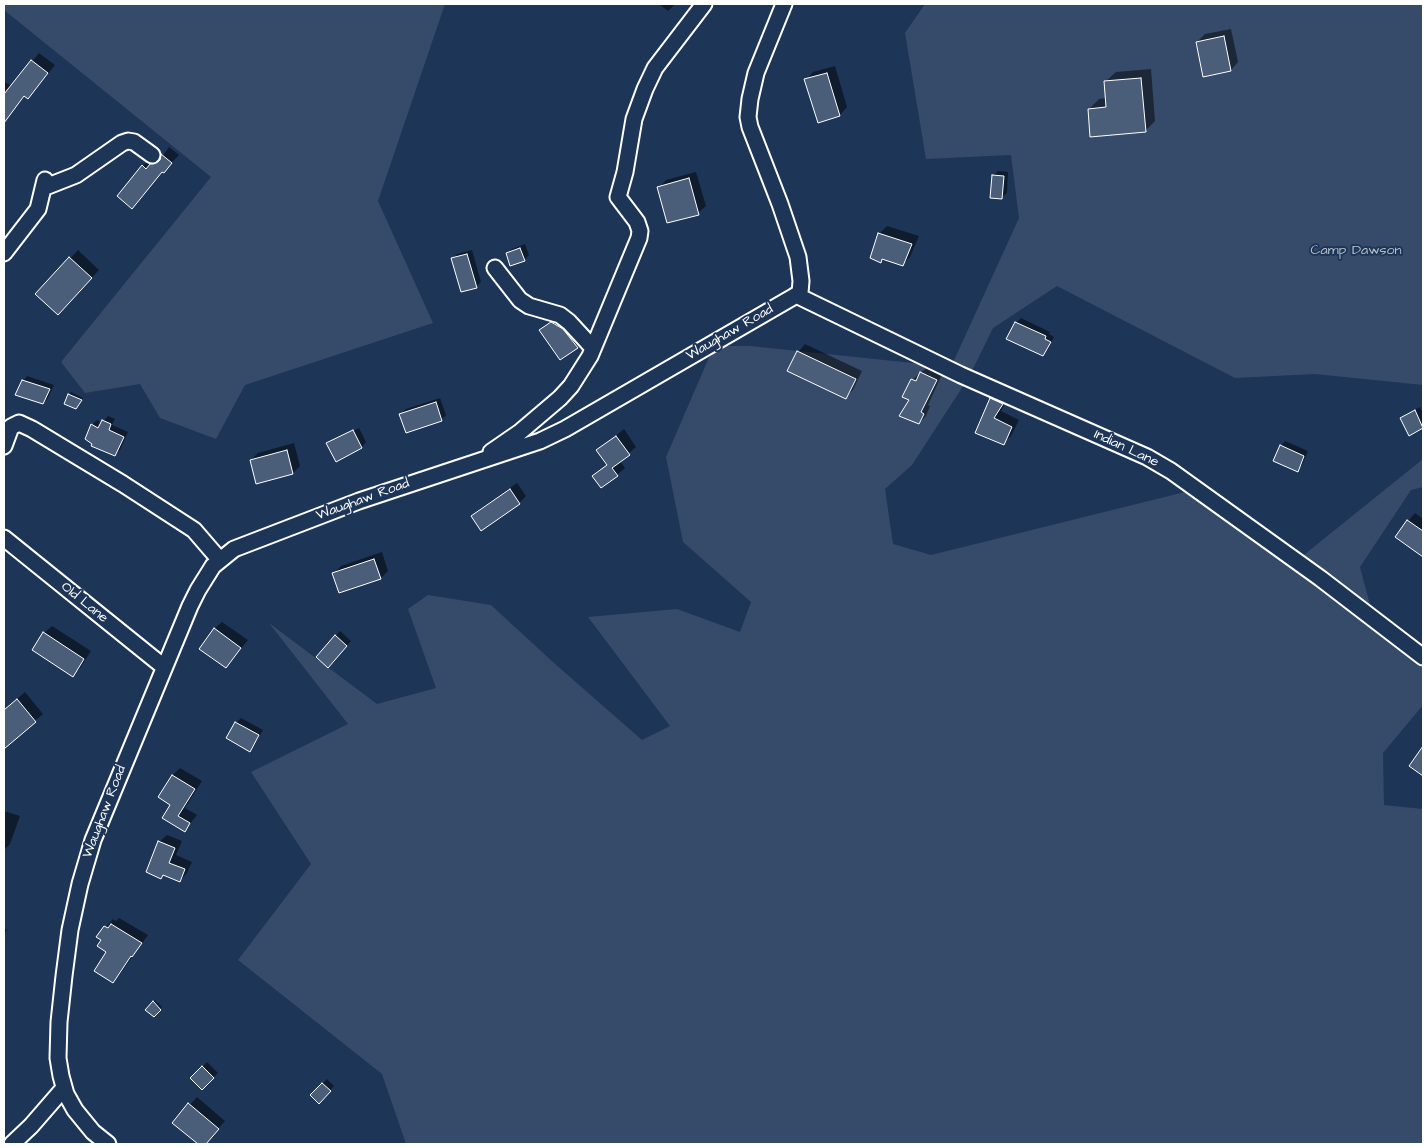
<!DOCTYPE html>
<style>
body{margin:0}
#map{position:relative;width:1427px;height:1148px;overflow:hidden;background:#1d3557;font-family:"Architects Daughter",sans-serif}
canvas{display:block}
.frame{position:absolute;inset:0;border:5px solid #fff;pointer-events:none}
</style>
<div id="map">
<canvas width="1427" height="1148"></canvas>
<div class="frame"></div>
</div>
<script>
const ctx = document.querySelector('canvas').getContext('2d');
ctx.lineJoin = 'round';
function fillPath(path, color) { ctx.fillStyle = color; ctx.fill(path, 'evenodd'); }
const toPath = rows => new Path2D(rows.map(r => 'M' + r).join(''));
function stroke(path, color, width, dash) { ctx.strokeStyle = color; ctx.lineWidth = width; ctx.lineCap = dash ? 'butt' : 'round'; ctx.setLineDash(dash || []); ctx.stroke(path); }
function write(font, color, halo, rows, align = 'center') {
  ctx.font = font + ' "Architects Daughter",sans-serif'; ctx.lineWidth = 4; ctx.setLineDash([]); ctx.textBaseline = 'middle'; ctx.strokeStyle = halo; ctx.fillStyle = color; for (const [text, x, y, turn = 0] of rows) {
    ctx.save(); ctx.translate(x, y); ctx.rotate((+turn || 0) * Math.PI / 180); ctx.textAlign = isNaN(turn) ? turn : align; if (halo) ctx.strokeText(text, 0, 0); ctx.fillText(text, 0, 0); ctx.restore();
  }
}
fillPath(toPath([
 [4,4,445,4,378,201,433,323,245,385,216,439,160,418,140,384,85,393,61,362,211,177,4,10],
 [925,4,1423,4,1423,385,1315,374,1235,378,1057,286,993,328,969,377,912,465,885,489,893,544,931,555,1205,487,1295,562,1423,459,1423,487,1411,490,1360,567,1376,628,1423,660,1423,705,1383,753,1384,805,1423,809,1423,1144,406,1144,382,1074,238,960,311,864,251,772,348,724,269,623,377,704,436,688,408,609,428,595,491,605,554,663,642,740,670,726,588,617,677,609,740,632,751,602,683,542,666,457,714,346,750,346,951,367,1019,218,1011,155,926,159,905,33]
]), '#364b69');
fillPath(toPath([
 [659,4,675,4,668,11],
 [1231,29,1238,62,1231,70,1197,42,1205,34],
 [39,53,55,65,35,90,28,98,25,96,9,115,4,111,4,83,5,82,12,86],
 [835,66,847,107,840,115,818,121,806,80,813,72],
 [1151,69,1155,121,1145,131,1089,109,1099,99,1107,98,1105,82,1116,72],
 [169,147,179,155,163,171,139,199,143,166,150,159,162,157],
 [998,171,1008,172,1007,193,1002,197,993,176],
 [696,172,706,206,698,213,659,188,666,180],
 [887,226,919,236,910,257,903,264,884,258,880,261,879,234],
 [525,244,529,255,524,260,507,254,512,249],
 [78,250,99,270,65,306,37,294],
 [472,250,481,282,476,287,452,259,457,254],
 [556,318,582,342,560,358,541,330],
 [1021,318,1050,332,1049,334,1054,337,1048,349,1043,354,1016,323],
 [805,344,862,371,853,390,846,397,798,352],
 [929,366,943,372,928,405,930,406,926,416,919,423,912,380],
 [27,376,54,385,48,398,43,403,23,381],
 [999,391,1009,396,1001,411,1019,420,1011,436,1003,443,977,432,991,399],
 [71,392,83,398,78,406,65,404],
 [440,398,446,415,441,420,401,414,406,409],
 [1420,407,1423,413,1423,427,1410,434,1402,418,1406,414],
 [108,416,115,419,112,425,128,432,120,450,115,455,94,443,92,425,97,420,102,423],
 [359,428,366,442,362,447,336,460,328,444,332,440,332,442],
 [624,429,636,447,620,461,625,468,617,475,594,476,608,464,598,450],
 [1285,441,1308,451,1302,465,1297,470,1281,446],
 [294,443,300,466,293,473,251,460,258,453],
 [517,483,526,496,519,503,473,516,480,509],
 [1415,513,1423,519,1423,555,1397,537,1408,521],
 [382,552,388,571,381,578,334,573,341,566],
 [222,622,248,640,226,667,214,629],
 [52,626,91,651,80,668,73,675,44,633],
 [340,631,351,641,333,661,336,636],
 [25,692,43,714,5,746,4,744,4,710],
 [241,718,263,730,254,745,249,750,228,738,236,723],
 [180,768,202,781,185,808,197,815,184,831,172,805,160,797,173,775],
 [4,811,20,816,10,844,4,850],
 [167,835,182,841,176,855,192,862,187,873,180,881,164,874,161,877,159,842],
 [119,918,148,935,120,974,113,982,108,952,102,940,98,937,113,919,116,921],
 [4,928,7,930,4,935],
 [155,1000,162,1007,154,1016,147,1010],
 [207,1062,218,1073,202,1088,192,1078],
 [327,1079,334,1086,324,1097,312,1095],
 [197,1097,225,1121,205,1144,200,1144,174,1122]
]), '#0007');
const building = toPath([
 [1224,36,1231,71,1203,77,1196,42,1224,36],
 [31,60,48,73,28,99,24,96,4,123,4,94,31,60],
 [827,73,840,116,818,123,804,79,827,73],
 [1141,78,1146,132,1090,137,1088,109,1106,107,1104,81,1141,78],
 [161,154,172,163,164,173,162,172,132,209,117,196,142,165,146,169,150,164,156,163,160,160,161,154],
 [992,175,1004,176,1002,199,990,198,992,175],
 [689,178,699,215,667,223,657,187,689,178],
 [878,233,912,244,903,266,882,259,881,263,870,258,878,233],
 [520,248,525,261,510,266,506,253,520,248],
 [467,254,477,288,461,292,451,258,467,254],
 [69,257,92,278,58,315,35,294,69,257],
 [551,322,563,329,578,348,560,360,539,330,551,322],
 [1015,322,1046,336,1045,339,1051,342,1043,356,1006,339,1015,322],
 [797,351,856,379,846,399,787,371,797,351],
 [920,372,937,380,921,412,924,414,919,424,899,416,909,400,902,397,911,379,916,381,920,372],
 [22,380,50,389,43,404,15,395,22,380],
 [68,394,82,400,76,409,64,404,68,394],
 [990,398,1003,404,994,418,1012,427,1004,445,975,433,990,398],
 [436,402,442,421,406,433,399,414,436,402],
 [1415,410,1423,428,1409,436,1400,418,1415,410],
 [102,420,111,424,109,430,124,437,115,456,91,446,92,444,85,439,91,424,98,428,102,420],
 [353,430,362,448,336,462,326,443,353,430],
 [616,436,630,455,612,468,618,476,601,488,592,476,607,465,596,450,616,436],
 [1280,445,1304,456,1298,472,1273,461,1280,445],
 [287,450,293,474,256,484,250,460,287,450],
 [510,489,520,504,481,531,471,516,510,489],
 [1407,520,1423,531,1423,557,1395,537,1407,520],
 [374,559,381,579,339,593,332,573,374,559],
 [214,628,241,648,226,668,199,649,214,628],
 [43,632,84,659,73,677,32,650,43,632],
 [335,635,347,646,328,668,316,657,335,635],
 [17,699,36,722,4,749,4,710,17,699],
 [235,722,259,735,250,752,226,738,235,722],
 [1423,746,1423,776,1409,766,1423,746],
 [172,775,195,789,178,816,190,823,185,832,162,818,170,805,158,797,172,775],
 [158,841,175,848,169,863,185,869,180,882,163,875,161,879,146,872,158,841],
 [111,924,142,943,132,957,131,956,113,983,94,971,106,952,97,946,101,940,96,937,104,926,108,928,111,924],
 [153,1001,161,1010,154,1017,145,1010,153,1001],
 [202,1066,214,1078,202,1090,190,1078,202,1066],
 [322,1083,331,1091,319,1104,310,1095,322,1083],
 [188,1103,219,1129,206,1144,198,1144,172,1123,188,1103]
]);
fillPath(building, '#4a5d79');
stroke(building, '#fff', 1);
const minor = toPath([
 [43,188,76,175,122,143,128,141,134,142,152,155],
 [4,253,38,209,45,180],
 [495,268,520,300,529,306,560,315,569,322,593,348],
 [796,295,961,375,1147,457,1171,471,1320,578,1423,657],
 [4,446,11,427,19,423,32,429,123,484,194,530,219,559],
 [491,452,520,432,560,398,571,386,590,356,639,238,640,231,637,222,618,197,625,172,634,119,645,89,655,68,704,4],
 [4,538,164,667],
 [12,1144,31,1126,64,1088],
 [108,1144,93,1132,75,1110,66,1094,61,1076,58,1058,59,1022,64,976,70,930,80,884,93,840,190,606,198,590,213,566,234,549,359,501,540,441,565,429,800,293,801,281,798,257,780,204,750,127,748,117,750,99,756,73,784,4]
]);
stroke(minor, '#fff', 19);
stroke(minor, '#1d3557', 15);
write('14px', '#b9c0ca', '#1d3557', [
 ["Camp Dawson",1356,251]
]);
write('14px', '#fff', '#1d3557', [
 ["Waughaw Road",730,333,-30],
 ["Indian Lane",1126,449,25],
 ["Waughaw Road",363,500,-20],
 ["Old Lane",84,603,39],
 ["Waughaw Road",105,812,-69]
]);
</script>
